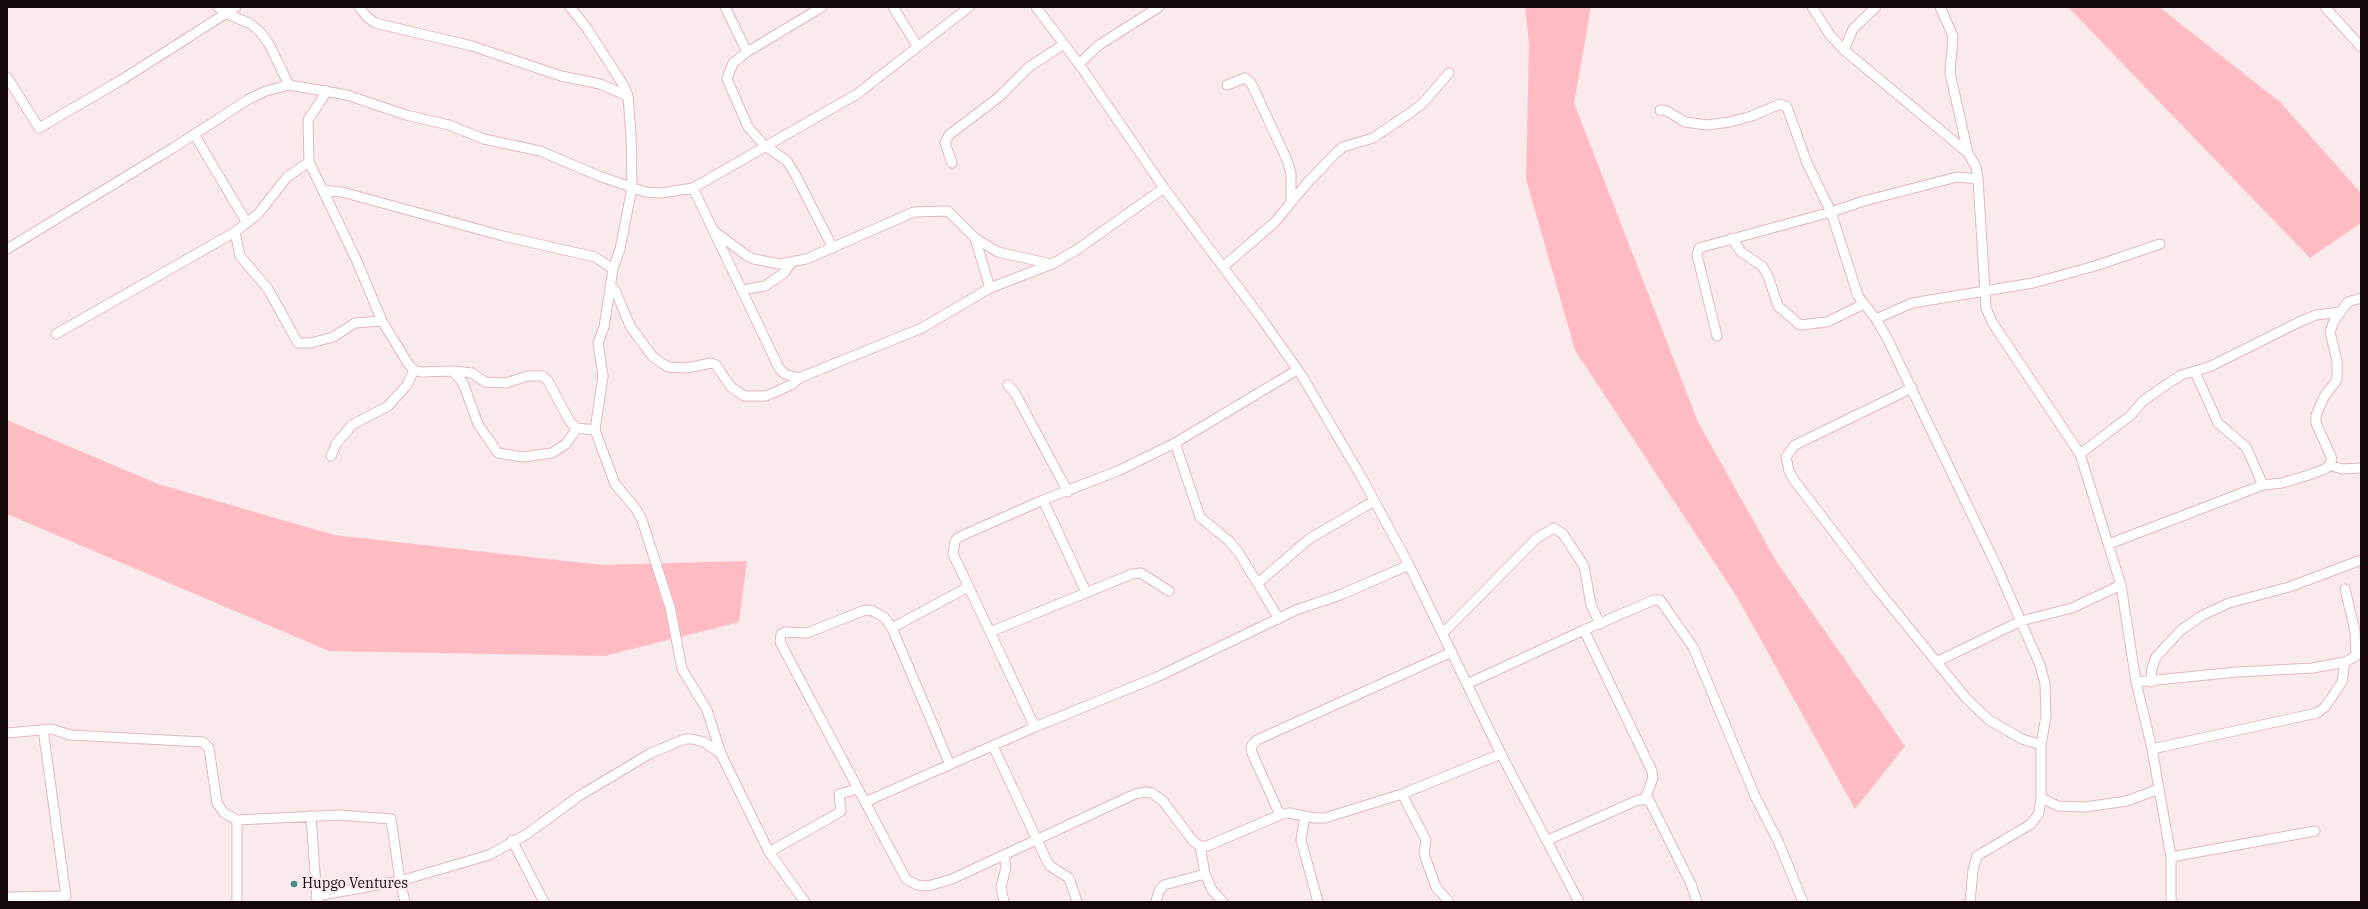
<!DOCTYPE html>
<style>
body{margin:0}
#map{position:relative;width:2368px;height:909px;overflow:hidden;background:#faeaec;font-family:"IBM Plex Serif",serif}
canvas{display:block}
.frame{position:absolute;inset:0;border:8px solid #14080a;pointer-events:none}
</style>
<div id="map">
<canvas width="2368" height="909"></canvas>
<div class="frame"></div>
</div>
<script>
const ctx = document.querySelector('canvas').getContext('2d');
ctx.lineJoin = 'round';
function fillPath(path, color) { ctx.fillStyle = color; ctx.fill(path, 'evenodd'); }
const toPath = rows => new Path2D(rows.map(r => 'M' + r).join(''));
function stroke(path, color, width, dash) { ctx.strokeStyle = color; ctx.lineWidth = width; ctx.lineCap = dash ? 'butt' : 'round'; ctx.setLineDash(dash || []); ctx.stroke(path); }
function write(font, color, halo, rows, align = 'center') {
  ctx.font = font + ' "IBM Plex Serif",serif'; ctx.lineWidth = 4; ctx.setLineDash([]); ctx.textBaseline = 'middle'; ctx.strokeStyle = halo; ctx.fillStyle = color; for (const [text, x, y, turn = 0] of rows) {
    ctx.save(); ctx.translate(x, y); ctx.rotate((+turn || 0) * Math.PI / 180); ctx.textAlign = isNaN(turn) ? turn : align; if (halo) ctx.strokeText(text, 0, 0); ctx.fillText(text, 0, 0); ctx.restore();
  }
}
fillPath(toPath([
 [1525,7,1591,7,1574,103,1698,422,1776,561,1905,746,1855,809,1737,597,1575,350,1526,179,1529,44],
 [2068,7,2159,7,2280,102,2361,193,2361,223,2310,258],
 [7,420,158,484,334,535,601,565,747,561,739,622,604,656,329,651,7,514]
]), '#febbc4');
const minor = toPath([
 [218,7,225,13,251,24,261,33,269,44,289,85,347,95,406,115,449,125,484,139,540,151,599,176,645,192,661,193,693,188,857,94,969,7],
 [359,7,367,17,375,23,472,46,561,76,600,84,628,96],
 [570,7,586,27,624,86,628,96,631,135,632,188,620,249,613,269,604,327,598,343,603,376,595,430,615,484,636,509,642,520,670,607,682,669,707,710,721,754],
 [725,7,747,52],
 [822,7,747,52,733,63,727,79,748,127,764,145,787,161,795,174,833,248],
 [893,7,918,47],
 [1036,7,1079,64,1164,188,1259,315,1302,376,1362,478,1409,565,1501,754,1579,902],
 [1812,7,1830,35,1844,50,1968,153],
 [1940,7,1953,36,1950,73,1968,153,1976,167,1978,179,1986,308,1992,322,2080,454,2121,585,2136,682,2152,749,2171,857,2171,902],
 [2325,7,2361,47],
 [1844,50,1853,29,1876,7],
 [1079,64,1099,45,1159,7],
 [7,77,39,128,123,79,236,7],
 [1227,85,1245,78,1251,83,1287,160,1291,174,1291,201],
 [327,91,308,120,309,162,356,259,382,321,409,365,414,370,421,372,453,371,463,383,478,424,498,453,523,457,552,453,566,444,577,428,595,430],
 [1660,110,1667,111,1685,122,1707,125,1730,122,1752,116,1780,104,1787,107,1807,163,1831,212,1858,296,1876,319,1888,340,1997,567,2040,665,2045,684,2046,716,2041,745,2041,798,2039,813,2031,824,1977,856,1973,870,1970,902],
 [194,134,247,223],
 [952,163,945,143,949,135,999,97,1029,67,1064,44],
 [693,188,779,368,785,374,799,378,922,328,990,288,1052,264,1075,251,1164,188],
 [323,190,342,192,503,236,595,257,613,269],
 [714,231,746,255,754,259,780,264,806,259,914,212,948,211,975,238,998,252,1051,264],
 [235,232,240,256,268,289,298,343,311,343,333,337,355,323,382,321],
 [975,238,990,288],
 [1732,238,1741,252,1762,266,1768,276,1778,306,1800,325,1827,322,1864,304],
 [7,249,173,148,249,99,266,91,289,85],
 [1223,267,1275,222,1308,182,1336,153,1343,147,1373,138,1410,113,1423,103,1449,73],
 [610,285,616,292,630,326,653,357,668,367,687,368,711,363,716,365,731,387,744,396,766,396,793,384,799,378],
 [742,290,765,286,784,273,791,263],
 [1876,319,1912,303,2033,283,2095,266,2160,244],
 [56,334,235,232,258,214,287,177,309,162],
 [1717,336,1697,255,1699,248,1831,212,1864,201,1957,177,1978,179],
 [453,371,472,373,485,382,506,383,527,376,543,376,548,381,570,422,577,428],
 [2195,372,2218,423,2246,447,2263,485],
 [1008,385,1015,393,1068,492],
 [1912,388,1795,445,1786,457,1789,471,1794,480,1878,590,1966,698,1989,720,2022,739,2041,745],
 [1175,443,1200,517,1229,541,1239,553,1279,619],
 [2080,454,2131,415,2144,400,2181,375,2209,367,2301,321,2316,315,2340,312],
 [331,456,336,444,352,425,388,406,407,385,414,370],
 [2329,465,2342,469,2361,468],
 [1043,500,1086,592],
 [2109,544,2263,485,2282,483,2309,475,2325,469,2329,465,2332,459,2316,423,2316,415,2325,395,2337,380,2337,361,2330,332,2334,321,2348,302,2361,298],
 [1258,583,1309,539,1374,501],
 [892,628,968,587],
 [1584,630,1652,771,1653,778,1645,799],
 [990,632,1132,574,1141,573,1169,591],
 [1443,633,1537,538,1554,528,1563,534,1584,566,1591,605,1600,624],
 [1936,662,2021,621,2072,608,2121,585],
 [2136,682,2237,672,2313,668,2345,662,2356,656,2355,631,2345,589],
 [2151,682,2152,668,2156,657,2181,630,2203,615,2229,603,2289,587,2361,560],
 [1467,684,1584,630,1654,600,1660,600,1693,647,1755,796,1778,841,1803,902],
 [1035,727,953,554,955,541,959,537,1043,500,1120,470,1175,443,1297,370],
 [7,733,52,729,70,735,203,742,209,748,217,803,224,813,237,820,339,815,391,819,400,881,489,855,527,834,579,796,651,753,685,739,692,739,704,742,721,754,769,852,805,902],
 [993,746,1047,861,1050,866,1069,878,1077,902],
 [2152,749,2317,713,2325,707,2342,682,2345,662],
 [950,765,892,628,884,617,873,611,865,610,807,633,785,632,781,634,780,642,906,879,917,885,928,886,952,879,1135,794,1145,792,1152,793,1163,801,1193,841,1200,846,1207,846,1280,815,1289,813,1315,818,1325,818,1402,794,1501,754],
 [1402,794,1426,840,1424,854,1436,887,1449,902],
 [2041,798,2058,806,2085,807,2127,801,2159,789],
 [865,802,1035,727,1157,677,1296,610,1340,595,1409,565],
 [1280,815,1252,753,1251,746,1257,740,1452,652],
 [311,816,317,901],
 [1305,816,1301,840,1318,902],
 [512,840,544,902],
 [1548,840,1638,800,1649,800,1691,884,1697,902],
 [1200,846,1205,874,1212,890,1223,902],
 [769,852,835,815,841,811,839,794,858,789],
 [2171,857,2315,831],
 [316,896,400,881,405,902],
 [7,897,66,896,43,729],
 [237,902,237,820],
 [1004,902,1001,887,1006,867,1004,855],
 [1156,902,1159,891,1164,885,1205,874]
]);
stroke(minor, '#dfbabe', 11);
stroke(minor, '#fff', 9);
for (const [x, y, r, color] of [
 [294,884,4,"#458a7f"]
]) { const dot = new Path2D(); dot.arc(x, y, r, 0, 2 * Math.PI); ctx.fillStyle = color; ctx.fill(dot); stroke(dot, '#faeaec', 1.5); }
write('14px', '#14080a', '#faeaec', [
 ["Hupgo Ventures",302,884]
], 'left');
</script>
